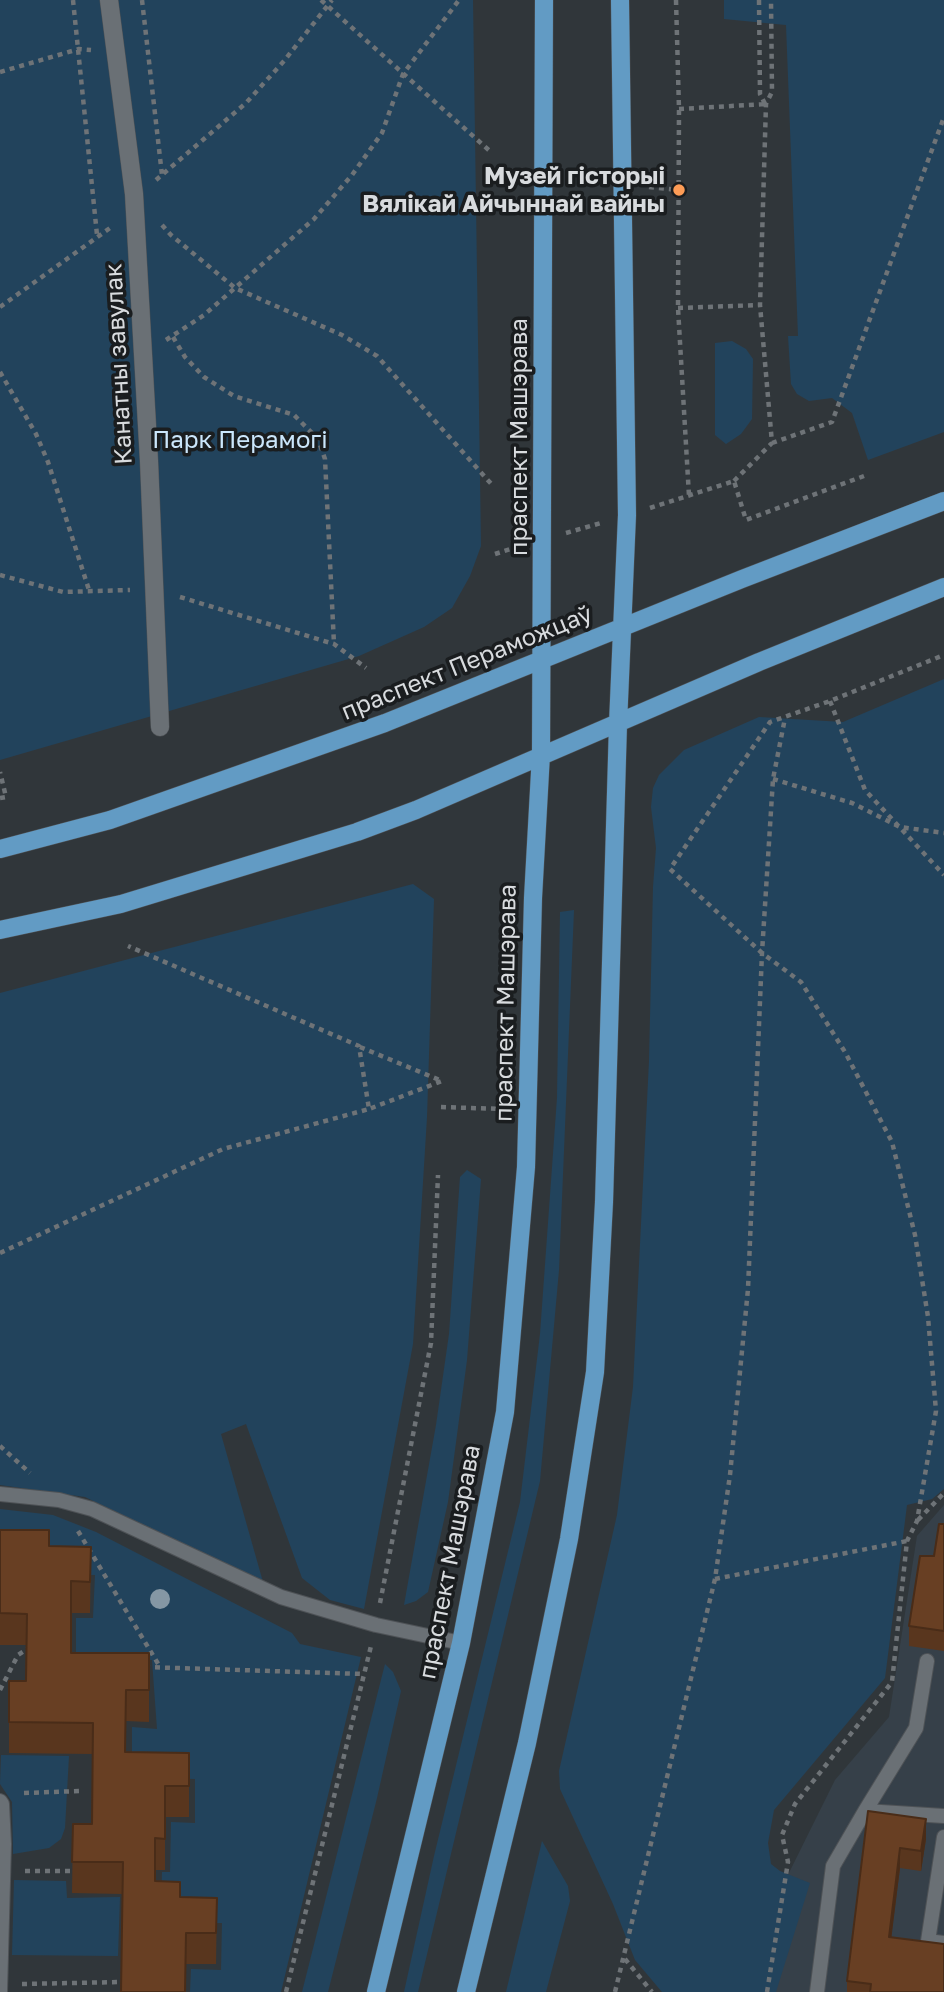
<!DOCTYPE html>
<meta charset="utf-8">
<style>
body{margin:0}
canvas{display:block;background:#30363a}
</style>
<canvas width="944" height="1992"></canvas>
<script>
const ctx = document.querySelector('canvas').getContext('2d');
ctx.lineJoin = 'round';
function fillPath(path, color) { ctx.fillStyle = color; ctx.fill(path, 'evenodd'); }
const toPath = rows => new Path2D(rows.map(r => 'M' + r).join(''));
function stroke(path, color, width, dash) { ctx.strokeStyle = color; ctx.lineWidth = width; ctx.lineCap = dash ? 'butt' : 'round'; ctx.setLineDash(dash || []); ctx.stroke(path); }
function write(font, color, halo, rows, align = 'center') {
  ctx.font = font + ' "Golos Text",sans-serif'; ctx.lineWidth = 7; ctx.setLineDash([]); ctx.textBaseline = 'middle'; ctx.strokeStyle = halo; ctx.fillStyle = color; for (const [text, x, y, turn = 0] of rows) {
    ctx.save(); ctx.translate(x, y); ctx.rotate((+turn || 0) * Math.PI / 180); ctx.textAlign = isNaN(turn) ? turn : align; if (halo) ctx.strokeText(text, 0, 0); ctx.fillText(text, 0, 0); ctx.restore();
  }
}
fillPath(toPath([
 [944,1505,944,1992,730,1992,835,1780,889,1717,917,1536]
]), '#364049');
fillPath(toPath([
 [0,0,473,0,481,546,470,576,452,608,424,627,359,656,0,760],
 [724,0,944,0,944,432,868,460,852,413,832,398,809,401,797,394,791,384,788,336,798,336,786,25,724,19],
 [732,341,746,349,753,359,752,419,741,434,726,444,715,435,715,343],
 [944,679,944,1489,932,1499,907,1505,885,1678,774,1810,768,1843,771,1864,780,1871,810,1883,776,1992,662,1992,635,1960,613,1904,560,1789,559,1771,617,1515,633,1387,649,1061,653,887,656,848,651,807,653,788,659,775,684,750,759,717,843,722],
 [413,884,434,899,427,1117,413,1344,364,1609,330,1600,302,1578,246,1424,221,1434,263,1582,85,1497,0,1485,0,993],
 [574,910,559,1270,540,1481,418,1992,404,1992,434,1856,520,1502,540,1334,557,1098,560,912],
 [467,1170,481,1179,467,1360,448,1502,428,1592,416,1601,404,1605,436,1425,449,1334,460,1177],
 [0,1509,53,1515,96,1532,292,1633,300,1644,361,1657,281,1992,190,1992,191,1969,221,1970,222,1923,186,1923,161,1910,162,1872,170,1872,171,1822,195,1823,195,1779,132,1777,132,1727,157,1729,152,1660,76,1657,76,1618,93,1618,95,1575,53,1574,0,1557],
 [385,1664,393,1672,401,1691,377,1798,328,1992,302,1992],
 [1,1755,69,1756,65,1828,61,1839,49,1848,13,1854,12,1802,0,1784],
 [542,1841,568,1886,570,1901,546,1992,506,1992],
 [14,1880,66,1881,67,1898,120,1897,118,1956,12,1955]
]), '#22435c');
const lane = toPath([
 [0,1494,59,1500,92,1509,281,1597,376,1625,461,1643],
 [0,1801,2,1804,4,1844,0,1992],
 [865,1811,916,1728,927,1661],
 [944,1837,928,1941,944,1943],
 [817,1992,833,1866,865,1811,944,1816]
]);
const street = toPath([
 [109,0,134,194,149,461,160,727]
]);
const primary = toPath([
 [0,849,110,820,385,723,742,579,944,501],
 [0,930,121,904,357,832,416,810,759,662,944,587],
 [376,1992,461,1643,505,1412,526,1167,533,898,541,754,544,0],
 [466,1992,527,1743,569,1539,595,1372,604,1202,618,724,627,515,620,0]
]);
stroke(lane, '#4e5256', 16);
stroke(street, '#4e5256', 19);
stroke(primary, '#4e5256', 19);
stroke(toPath([
 [73,0,97,235],
 [142,0,162,175],
 [321,0,492,153],
 [676,0,679,109,678,308,689,496],
 [759,0,760,94,765,104],
 [0,72,79,49,91,50],
 [679,109,766,104],
 [156,180,246,103,284,61,332,0],
 [649,187,679,190],
 [162,225,171,235,235,288,342,335,377,356,494,487],
 [0,307,110,228],
 [678,308,760,305],
 [173,337,185,357,204,377,234,396,294,415,318,439,325,459,334,644],
 [166,340,204,315,314,219,352,175,382,133,403,74,459,0],
 [0,372,36,434,48,462,89,590],
 [772,443,832,422,944,117],
 [734,481,772,443,760,305,766,104,772,92,771,0],
 [650,508,734,481,746,520,864,476],
 [566,533,601,523],
 [495,554,517,547],
 [0,575,63,592,130,590],
 [180,597,334,644,366,668],
 [830,701,865,790,944,875],
 [773,779,852,803,900,827,944,833],
 [0,798,6,797,0,772],
 [360,1047,442,1081,369,1109],
 [441,1107,503,1109],
 [0,1253,223,1149,369,1109,359,1046,128,946],
 [0,1446,30,1473],
 [918,1520,944,1493],
 [78,1531,160,1667],
 [715,1579,907,1541],
 [380,1603,431,1343,438,1175],
 [145,1667,364,1674],
 [0,1690,18,1655,27,1649],
 [24,1793,80,1791],
 [25,1871,73,1871],
 [625,1959,652,1992],
 [22,1984,121,1982],
 [286,1992,371,1646],
 [615,1992,715,1579,730,1475,748,1289,762,953,773,779,785,718],
 [767,1992,788,1862,782,1835,795,1804,892,1682,907,1541,917,1521,936,1411,928,1317,915,1235,892,1142,845,1052,801,982,762,953,670,869,770,722,830,701,944,655]
]), '#6e7377', 4.5, [5, 5]);
stroke(lane, '#6a7075', 14);
stroke(street, '#6a7075', 18);
stroke(primary, '#629bc4', 18);
ctx.fillStyle = '#8597a4';
for (const [x, y] of [
 [160,1599]
]) { ctx.beginPath(); ctx.arc(x, y, 10, 0, 2 * Math.PI); ctx.fill(); }
fillPath(toPath([
 [944,1524,944,1651,909,1646,909,1626],
 [0,1530,49,1546,91,1547,90,1613,71,1613,71,1653,149,1653,149,1722,126,1721,125,1752,189,1753,189,1817,165,1817,165,1870,155,1870,155,1881,180,1897,217,1898,216,1964,186,1964,123,1894,72,1893,73,1824,92,1824,92,1754,9,1753,9,1681,26,1681,26,1645,0,1645],
 [868,1811,926,1839,921,1871,900,1868,891,1937,944,1992,847,1992,847,1981]
]), '#59361e');
fillPath(toPath([
 [926,1819,926,1839,921,1871,921,1851],
 [900,1848,900,1868,889,1957,889,1937]
]), '#492c18');
const building = toPath([
 [939,1524,944,1524,944,1631,909,1626,920,1556,934,1556,939,1524],
 [0,1530,49,1530,49,1546,91,1547,90,1582,71,1581,71,1653,149,1653,149,1690,126,1690,125,1752,189,1753,189,1786,165,1786,165,1839,155,1838,155,1881,180,1882,180,1897,217,1898,216,1933,186,1933,185,1992,121,1992,123,1862,72,1862,73,1824,92,1824,93,1723,9,1722,9,1681,26,1681,27,1614,0,1613,0,1530],
 [868,1811,926,1819,921,1851,900,1848,889,1937,944,1944,944,1992,870,1992,871,1984,847,1981,868,1811]
]);
fillPath(building, '#683f23');
stroke(building, '#492c18', 2);
for (const [x, y, r, color] of [
 [679,190,7,"#fd9c56"]
]) { const dot = new Path2D(); dot.arc(x, y, r, 0, 2 * Math.PI); ctx.fillStyle = color; ctx.fill(dot); stroke(dot, '#1a1d1f', 2.5); }
write('bold 24px', '#d8dbde', '#1a1d1f', [
 ["Музей гісторыі",665,176],
 ["Вялікай Айчыннай вайны",665,204]
], 'right');
write('24px', '#d8dbde', '#1a1d1f', [
 ["Канатны завулак",119,364,-93],
 ["праспект Машэрава",519,437,-90],
 ["праспект Пераможцаў",467,663,-22],
 ["праспект Машэрава",506,1003,-89],
 ["праспект Машэрава",450,1562,-79]
]);
write('24px', '#cbe6fb', '#1a1d1f', [
 ["Парк Перамогі",240,440]
]);
</script>
